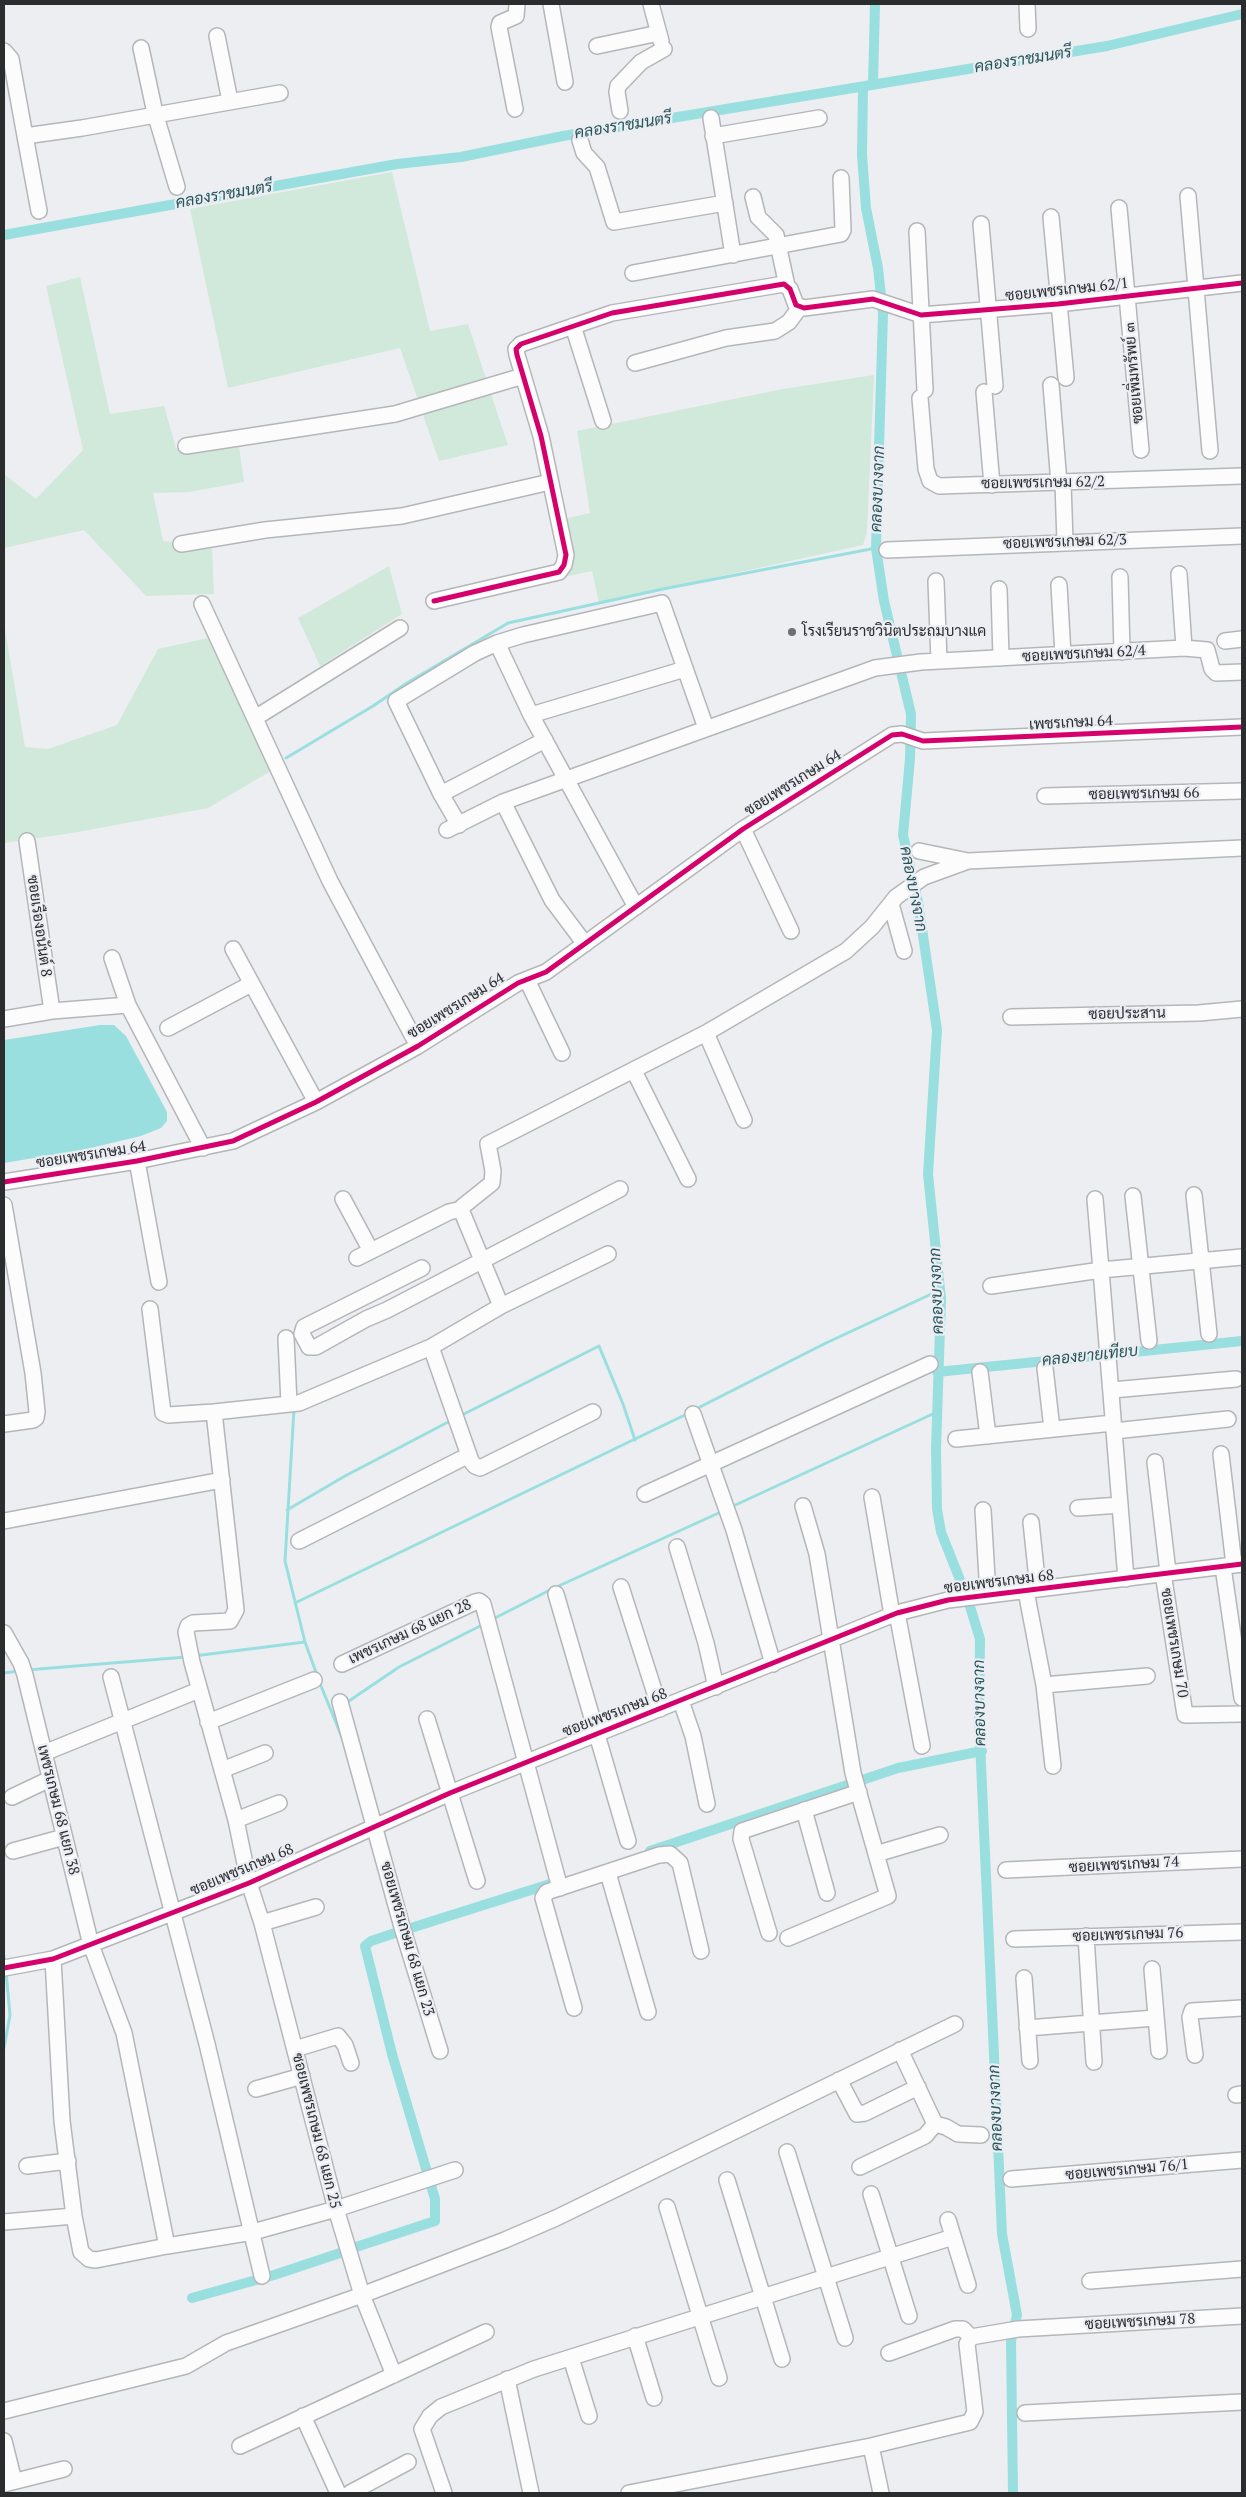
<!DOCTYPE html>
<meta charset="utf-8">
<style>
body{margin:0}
#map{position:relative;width:1246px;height:2497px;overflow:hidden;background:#edeef2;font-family:"PT Serif",serif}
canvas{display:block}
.frame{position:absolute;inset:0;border:5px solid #2b2c2e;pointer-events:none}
</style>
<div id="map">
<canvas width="1246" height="2497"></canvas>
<div class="frame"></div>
</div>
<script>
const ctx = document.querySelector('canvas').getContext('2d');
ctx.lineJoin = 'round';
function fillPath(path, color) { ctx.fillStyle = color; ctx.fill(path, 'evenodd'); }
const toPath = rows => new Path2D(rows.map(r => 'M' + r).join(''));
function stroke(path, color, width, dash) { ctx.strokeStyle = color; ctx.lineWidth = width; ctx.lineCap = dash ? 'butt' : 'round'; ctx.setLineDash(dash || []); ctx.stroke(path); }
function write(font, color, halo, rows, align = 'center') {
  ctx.font = font + ' "PT Serif",Sarabun,serif'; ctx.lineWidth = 4.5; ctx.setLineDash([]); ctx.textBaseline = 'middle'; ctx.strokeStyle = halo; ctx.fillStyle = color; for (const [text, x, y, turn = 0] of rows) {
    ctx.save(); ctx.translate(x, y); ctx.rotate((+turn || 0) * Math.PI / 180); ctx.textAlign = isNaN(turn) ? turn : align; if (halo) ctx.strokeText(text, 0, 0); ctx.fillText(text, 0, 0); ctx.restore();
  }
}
fillPath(toPath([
 [392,172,430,331,468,324,508,445,439,461,400,348,228,388,190,209],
 [80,277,110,414,164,406,176,448,239,446,244,482,189,492,153,493,163,541,212,547,214,594,146,596,84,530,4,548,4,474,36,499,83,450,46,286],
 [874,375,867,532,863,545,599,603,592,571,568,576,564,519,590,513,577,431,783,389],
 [389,566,402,614,320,666,298,618],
 [4,623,25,747,48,749,117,725,158,649,208,638,271,771,208,808,72,833,4,843]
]), '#d0e9da');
fillPath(toPath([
 [100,1025,114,1025,126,1036,167,1112,167,1121,161,1128,141,1136,82,1150,4,1163,4,1040]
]), '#9adfe0');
stroke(toPath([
 [286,758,373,706,407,683,508,623,663,589,876,548],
 [294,1409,285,1561,305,1642,317,1675],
 [694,1410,826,1343,940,1290],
 [460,1416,599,1346,623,1404,635,1440],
 [731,1507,937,1412],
 [287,1510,345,1476,452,1420],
 [295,1603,689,1413],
 [491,1620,552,1589,723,1511],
 [194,1656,305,1642],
 [27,1670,186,1657],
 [4,1673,19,1671],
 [319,1681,343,1740],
 [346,1703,399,1667,484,1624],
 [4,1956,5,1963],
 [4,2048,10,2015,6,1972]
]), '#9adfe0', 3);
stroke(toPath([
 [873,85,875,4],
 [863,88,862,155,866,208,878,268,883,314,876,548,884,601,911,714,910,759,903,835,918,902,937,1030,928,1174,941,1299,936,1448,937,1509,941,1532,968,1600,980,1639,979,1719,1002,2234,1017,2315,1011,2341,1013,2493],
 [4,235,397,164,461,157,563,136,1107,46,1242,14],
 [937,1372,1242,1341],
 [650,1851,898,1768,982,1751],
 [411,1928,550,1884],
 [356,2247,435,2221,435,2199,392,2054,365,1946,371,1941,395,1933],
 [192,2298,274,2275,340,2253]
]), '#9adfe0', 10);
const minor = toPath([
 [551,4,565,82],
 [651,4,661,41],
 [1027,4,1028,29],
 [217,36,230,101],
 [597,46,659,33],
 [141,48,155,113,177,187],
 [4,51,11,59,25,136,82,128,280,93],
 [515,109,499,27,500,23,516,16,517,4],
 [620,111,617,92,618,86,641,62,664,49],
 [711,118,733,255],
 [25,136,39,211],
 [713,136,819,118],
 [580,140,584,153,597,167,614,222,725,203],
 [1188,196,1210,451],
 [753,197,758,217,776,235,787,286],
 [1119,208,1141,450],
 [1051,217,1066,378],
 [981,224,995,386],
 [917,231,925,390],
 [633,273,841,234,843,230,841,178],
 [573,326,603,421],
 [635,363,726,338,775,331,789,322,800,307],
 [1051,385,1059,483],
 [984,392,992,485],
 [920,398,926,469,930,481,939,486,1242,476],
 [186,446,395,414,523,376],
 [1063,483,1065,542],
 [181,544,265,530,402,516,550,482],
 [887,550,1242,536],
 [1179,574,1184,648],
 [1120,577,1122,652],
 [936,581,939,661],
 [1059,585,1063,655],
 [999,589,1001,658],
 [434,601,559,572,564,565,566,555,541,436,517,355,516,349,521,344,612,313,784,284,790,289,796,305,804,308,873,299,921,315,1058,304,1242,283],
 [202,604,330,881,418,1046],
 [1225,641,1242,639],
 [497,643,531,715,636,907],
 [531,715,685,669],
 [255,718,400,628],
 [441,794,545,740],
 [1045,796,1242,791],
 [503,802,552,900,585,944],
 [459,825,441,794,396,701,475,653,497,643,523,635,662,603,706,728],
 [743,829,791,931],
 [447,830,503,802,875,668,921,662,1184,648,1207,650,1212,669,1216,673,1242,672],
 [27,841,52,1011],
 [919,851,968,861,1242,848],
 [891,904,904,951],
 [233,949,316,1102],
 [112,958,128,1005,203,1148],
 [527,980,562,1053],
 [1011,1017,1199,1013,1242,1009],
 [4,1019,52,1011,128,1005],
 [168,1028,251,984],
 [706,1033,744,1120],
 [634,1071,688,1179],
 [137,1161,159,1282],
 [4,1182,137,1161,233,1141,316,1102,418,1046,518,983,546,972,743,829,892,735,902,734,923,741,1242,727],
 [1194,1195,1209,1334],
 [1133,1196,1149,1341],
 [343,1199,371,1251],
 [1095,1199,1101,1270,1242,1257],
 [4,1205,33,1373,37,1412,36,1418,33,1420,4,1424],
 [357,1258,449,1212,462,1209],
 [422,1268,304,1327,302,1334,309,1347,316,1347,366,1319,387,1310,620,1189],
 [991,1286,1101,1270,1126,1579],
 [501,1306,462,1212,462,1207,492,1183,493,1171,488,1144,706,1033,846,951,872,927,896,897,924,877,968,861],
 [150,1309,163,1413,168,1415,214,1412,299,1403,431,1347,501,1306,608,1254],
 [286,1338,289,1404],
 [431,1347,471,1461,475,1466,480,1468,593,1412],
 [1045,1368,1052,1429],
 [980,1372,988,1436],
 [1112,1390,1236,1379],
 [214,1412,236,1610,230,1621,193,1623,188,1626,186,1632,192,1662,236,1820,249,1883,262,1923,336,2209,362,2295,394,2375],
 [693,1414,734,1530,773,1664],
 [1114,1431,1228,1419],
 [956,1439,1113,1423],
 [1221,1454,1234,1565],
 [1155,1462,1168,1572],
 [645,1494,930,1364],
 [872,1497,892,1615],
 [1078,1508,1120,1505],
 [983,1510,988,1595],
 [4,1521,222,1480],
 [1031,1522,1038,1589],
 [299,1541,469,1455],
 [677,1547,706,1643,716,1687],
 [1223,1567,1242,1698],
 [1163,1573,1185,1715,1242,1714],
 [621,1587,660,1709],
 [1026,1591,1044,1685,1147,1676],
 [556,1594,628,1841],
 [897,1613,922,1746],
 [4,1633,21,1663,25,1675,91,1945,124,2033,167,2246,253,2232,336,2209,455,2170],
 [342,1664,475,1602,479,1601,483,1604,560,1888],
 [111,1677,207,2044,262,2276],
 [1044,1685,1053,1766],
 [681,1701,693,1736,707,1804],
 [340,1702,402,1927,440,2051],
 [427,1719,477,1881],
 [208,1722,314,1680],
 [44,1753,199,1690],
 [222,1770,265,1753],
 [12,1797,50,1779],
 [804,1810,827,1893],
 [236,1820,279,1803],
 [13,1851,64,1837],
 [876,1854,940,1835],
 [1006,1870,1242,1859],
 [608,1873,648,2012],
 [262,1923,316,1907],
 [769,1933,741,1839,742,1831,859,1792],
 [1086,1936,1094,2062],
 [788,1938,888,1896,853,1773,817,1554,803,1506],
 [1014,1939,1242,1932],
 [53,1959,62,2121,74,2216,81,2252,89,2259,96,2260,167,2246],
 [4,1968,53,1959,249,1883,450,1793,897,1613,948,1600,1242,1564],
 [1152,1969,1159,2051],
 [1024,1978,1030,2061],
 [574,2008,543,1898,547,1892,659,1855,670,1854,680,1863,701,1951],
 [1027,2028,1155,2018],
 [295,2049,338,2036,345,2045,351,2063],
 [1195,2055,1190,2017,1192,2011,1242,2008],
 [839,2080,857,2114,865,2113,918,2087],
 [256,2089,302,2076],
 [1236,2095,1242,2094],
 [935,2124,946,2127,958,2134,981,2135],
 [787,2152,845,2338],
 [27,2166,68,2161],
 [860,2167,925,2136,935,2124,900,2050],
 [1011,2179,1242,2160],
 [727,2180,782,2359],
 [871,2194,909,2316],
 [667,2207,719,2378],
 [948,2220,968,2285],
 [4,2222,74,2216],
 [1090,2281,1242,2269],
 [635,2336,654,2398],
 [889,2353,955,2329,963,2329,971,2337],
 [571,2358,589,2416],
 [507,2379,531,2493],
 [4,2411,186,2366,226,2343,362,2295,505,2240,556,2218,955,2024],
 [1025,2413,1242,2402],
 [303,2416,338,2493],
 [4,2441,14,2481],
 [240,2446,486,2332],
 [871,2446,881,2493],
 [4,2484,64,2469],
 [350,2493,408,2462],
 [444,2493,422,2429,430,2416,441,2407,534,2369,953,2237],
 [629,2493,871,2446,970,2422,975,2412,967,2344,971,2337,1018,2329,1242,2316]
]);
stroke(minor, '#b5b6b9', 18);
stroke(minor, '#fcfcfd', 15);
stroke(toPath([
 [434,601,559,572,564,565,566,555,541,436,517,355,516,349,521,344,612,313,784,284,790,289,796,305,804,308,873,299,921,315,1058,304,1242,283],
 [4,1182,137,1161,233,1141,316,1102,418,1046,518,983,546,972,743,829,892,735,902,734,923,741,1242,727],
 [4,1968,53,1959,249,1883,450,1793,897,1613,948,1600,1242,1564]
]), '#d6006c', 5);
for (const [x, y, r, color] of [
 [792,632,5,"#6f7073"]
]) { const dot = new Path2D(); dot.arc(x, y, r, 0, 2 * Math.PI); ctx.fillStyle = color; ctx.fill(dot); stroke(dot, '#ebedf4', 2); }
write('15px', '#2b2c2e', '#ebedf4', [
 ["ซอยเพชรเกษม 62/1",1067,290,-6],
 ["ซอยเพิ่มทรัพย์ ๓",1134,373,-95],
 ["ซอยเพชรเกษม 62/2",1043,483,-1],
 ["ซอยเพชรเกษม 62/3",1065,542,-2],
 ["ซอยเพชรเกษม 62/4",1084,654,-3],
 ["เพชรเกษม 64",1071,723,-3],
 ["ซอยเพชรเกษม 64",793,783,-32],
 ["ซอยเพชรเกษม 66",1144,794,-1],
 ["ซอยเรืองอนันต์ 8",39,926,82],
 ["ซอยเพชรเกษม 64",456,1006,-32],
 ["ซอยประสาน",1127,1014,-1],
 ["ซอยเพชรเกษม 64",91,1155,-9],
 ["ซอยเพชรเกษม 68",999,1582,-7],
 ["เพชรเกษม 68 แยก 28",410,1632,-25],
 ["ซอยเพชรเกษม 70",1174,1643,81],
 ["ซอยเพชรเกษม 68",615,1713,-21],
 ["เพชรเกษม 68 แยก 38",58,1810,76],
 ["ซอยเพชรเกษม 74",1124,1865,-3],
 ["ซอยเพชรเกษม 68",242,1870,-23],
 ["ซอยเพชรเกษม 76",1128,1935,-2],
 ["ซอยเพชรเกษม 68 แยก 23",407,1939,74],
 ["ซอยเพชรเกษม 68 แยก 25",316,2131,76],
 ["ซอยเพชรเกษม 76/1",1127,2170,-5],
 ["ซอยเพชรเกษม 78",1140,2322,-3]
]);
write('15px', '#2b2c2e', '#ebedf4', [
 ["โรงเรียนราชวินิตประถมบางแค",802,632]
], 'left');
write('italic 16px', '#285555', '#ebedf4', [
 ["คลองราชมนตรี",1023,60,-9],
 ["คลองราชมนตรี",623,126,-9],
 ["คลองราชมนตรี",224,195,-10],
 ["คลองบางจาก",878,489,-88],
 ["คลองบางจาก",913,889,79],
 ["คลองบางจาก",937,1291,-92],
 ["คลองยายเทียบ",1090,1356,-6],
 ["คลองบางจาก",980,1703,-91],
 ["คลองบางจาก",996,2108,-92]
]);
</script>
